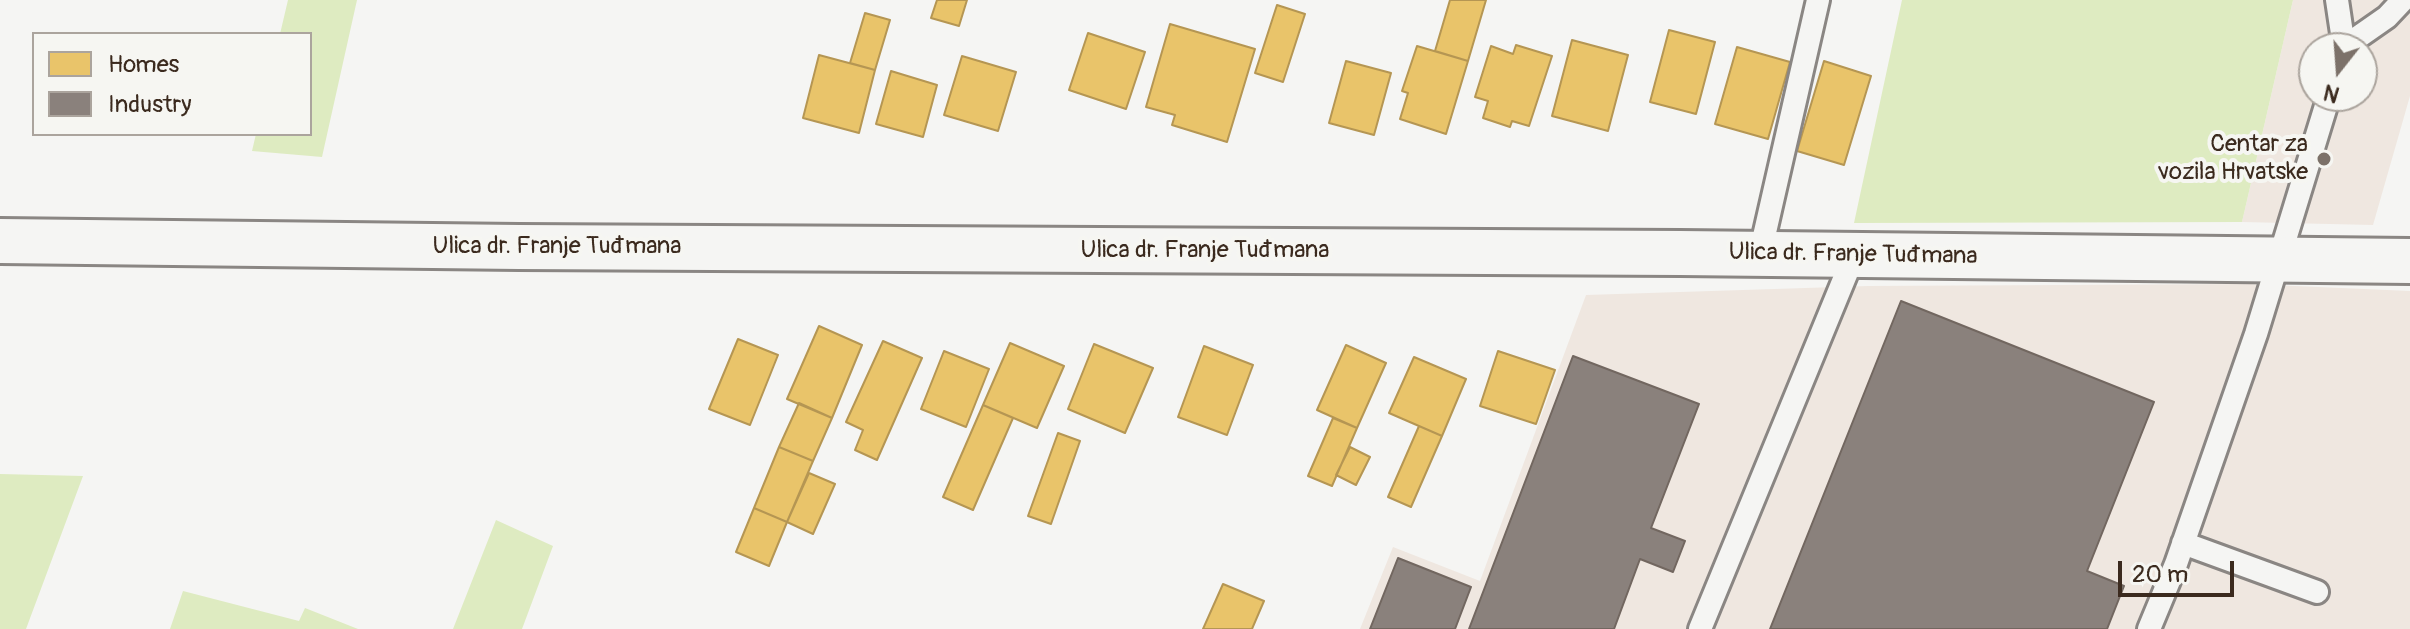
<!DOCTYPE html>
<meta charset="utf-8">
<style>
body{margin:0}
#map{position:relative;width:2410px;height:629px;overflow:hidden;background:#f5f5f3;font-family:Pangolin,sans-serif}
canvas{display:block}
.legend{position:absolute;left:32px;top:32px;width:280px;height:104px;box-sizing:border-box;background:#f6f6f2;border:2px solid #aba49d;margin:0;padding:10px 14px;list-style:none;font-size:24px;color:#3b2a1e}
.legend li{display:flex;align-items:center;gap:16px;height:40px}
.legend b{width:40px;border:2px solid #aba49d}
.north{position:absolute;left:2298px;top:32px;width:80px;height:80px;box-sizing:border-box;background:#f6f6f2;border:2px solid #aba49d;border-radius:50%;rotate:197deg;font-size:22px;font-weight:700;line-height:32px;text-align:center;color:#3b2a1e}
.north::after{content:'';display:block;margin:auto;width:28px;height:36px;background:#7c7169;clip-path:polygon(50% 0,100% 100%,50% 72%,0 100%)}
.scale{position:absolute;left:2118px;top:561px;width:116px;height:36px;box-sizing:border-box;border:4px solid #3b2a1e;border-top:0;padding-left:10px;font-size:24px;line-height:28px;white-space:nowrap;color:#3b2a1e;-webkit-text-stroke:6px #f6f6f2;paint-order:stroke}
</style>
<div id="map">
<canvas width="2410" height="629"></canvas>
<ul class="legend">
<li><b style="height:22px;background:#e9c46a"></b>Homes</li>
<li><b style="height:22px;background:#8a817c"></b>Industry</li>
</ul>
<div class="north">N</div>
<div class="scale">20 m</div>
</div>
<script>
const ctx = document.querySelector('canvas').getContext('2d');
ctx.lineJoin = 'round';
function fillPath(path, color) { ctx.fillStyle = color; ctx.fill(path, 'evenodd'); }
const toPath = rows => new Path2D(rows.map(r => 'M' + r).join(''));
function stroke(path, color, width, dash) { ctx.strokeStyle = color; ctx.lineWidth = width; ctx.lineCap = dash ? 'butt' : 'round'; ctx.setLineDash(dash || []); ctx.stroke(path); }
function write(font, color, halo, rows, align = 'center') {
  ctx.font = font + ' Pangolin,sans-serif'; ctx.lineWidth = 8; ctx.setLineDash([]); ctx.textBaseline = 'middle'; ctx.strokeStyle = halo; ctx.fillStyle = color; for (const [text, x, y, turn = 0] of rows) {
    ctx.save(); ctx.translate(x, y); ctx.rotate((+turn || 0) * Math.PI / 180); ctx.textAlign = isNaN(turn) ? turn : align; if (halo) ctx.strokeText(text, 0, 0); ctx.fillText(text, 0, 0); ctx.restore();
  }
}
fillPath(toPath([
 [2293,0,2410,0,2410,96,2373,225,2242,222],
 [2314,48,2362,48,2362,96,2314,96],
 [2249,284,2410,291,2410,629,1360,629,1393,547,1480,581,1586,295,1868,286]
]), '#efe7e0');
fillPath(toPath([
 [288,0,357,0,322,157,252,151,256,134,310,134,310,34,280,34],
 [1902,0,2293,0,2242,222,1854,223],
 [0,474,83,476,26,629,0,629],
 [496,520,553,546,522,629,453,629],
 [183,591,299,621,305,608,358,629,170,629]
]), '#deebc1');
const homes = toPath([
 [937,0,967,0,959,26,931,18,937,0],
 [1450,0,1486,0,1468,61,1435,51,1450,0],
 [1277,5,1305,14,1283,82,1255,73,1277,5],
 [865,13,890,20,875,70,850,63,865,13],
 [1170,24,1255,49,1227,142,1172,125,1175,115,1146,107,1170,24],
 [1669,30,1715,42,1696,114,1650,102,1669,30],
 [1088,33,1145,52,1126,109,1069,90,1088,33],
 [1572,40,1628,55,1608,131,1552,116,1572,40],
 [1516,45,1552,56,1529,126,1512,121,1510,127,1483,118,1488,101,1475,97,1491,46,1513,54,1516,45],
 [1417,46,1468,61,1446,134,1400,119,1408,93,1402,91,1417,46],
 [1737,47,1790,62,1768,139,1715,124,1737,47],
 [819,55,875,70,859,133,803,118,819,55],
 [962,56,1016,72,998,131,944,115,962,56],
 [1346,61,1391,73,1374,135,1329,123,1346,61],
 [1824,61,1871,76,1844,165,1797,151,1824,61],
 [891,71,937,85,923,137,876,124,891,71],
 [819,326,862,345,832,418,787,399,819,326],
 [738,339,778,355,750,425,709,409,738,339],
 [883,341,922,358,877,460,855,450,863,430,846,422,883,341],
 [1010,343,1064,366,1037,428,983,405,1010,343],
 [1094,344,1153,368,1125,433,1068,409,1094,344],
 [1346,345,1386,363,1357,428,1317,410,1346,345],
 [1204,346,1253,365,1227,435,1178,417,1204,346],
 [944,351,989,369,966,427,921,409,944,351],
 [1498,351,1555,370,1536,424,1480,406,1498,351],
 [1414,357,1466,379,1442,436,1389,413,1414,357],
 [799,403,832,418,813,461,779,447,799,403],
 [983,405,1013,418,973,510,943,497,983,405],
 [1333,418,1357,428,1332,486,1308,476,1333,418],
 [1419,426,1442,436,1411,507,1388,497,1419,426],
 [1058,433,1080,441,1051,524,1028,516,1058,433],
 [779,447,813,461,787,522,754,508,779,447],
 [1350,447,1370,457,1356,485,1336,475,1350,447],
 [809,473,835,484,813,534,787,522,809,473],
 [754,508,787,522,769,566,736,552,754,508],
 [1223,584,1264,601,1252,629,1203,629,1223,584]
]);
fillPath(homes, '#e9c46a');
stroke(homes, '#b59653', 2);
const industry = toPath([
 [1901,301,2154,402,2087,571,2124,586,2107,629,1770,629,1901,301],
 [1573,356,1699,404,1651,528,1685,541,1673,572,1640,559,1614,629,1469,629,1573,356],
 [1398,558,1471,587,1455,629,1370,629,1398,558]
]);
fillPath(industry, '#8a817c');
stroke(industry, '#726760', 2);
const lane = toPath([
 [2337,0,2344,47,2387,17,2403,0],
 [1760,254,1818,0],
 [2183,543,2317,592],
 [1700,629,1854,255],
 [2149,629,2176,564,2256,334,2329,96]
]);
const secondary = toPath([
 [0,241,519,247,1680,253,2410,261]
]);
stroke(lane, '#8a8683', 28);
stroke(secondary, '#8a8683', 50);
stroke(lane, '#f5f5f3', 22);
stroke(secondary, '#f5f5f3', 44);
for (const [x, y, r, color] of [
 [2324,159,8,"#7c7169"]
]) { const dot = new Path2D(); dot.arc(x, y, r, 0, 2 * Math.PI); ctx.fillStyle = color; ctx.fill(dot); stroke(dot, '#f6f6f2', 3); }
write('24px', '#3b2a1e', '#f6f6f2', [
 ["Centar za",2308,145],
 ["vozila Hrvatske",2308,173]
], 'right');
write('24px', '#3b2a1e', '#f6f6f2', [
 ["Ulica dr. Franje Tuđmana",557,247],
 ["Ulica dr. Franje Tuđmana",1205,251],
 ["Ulica dr. Franje Tuđmana",1853,255,1]
]);
</script>
